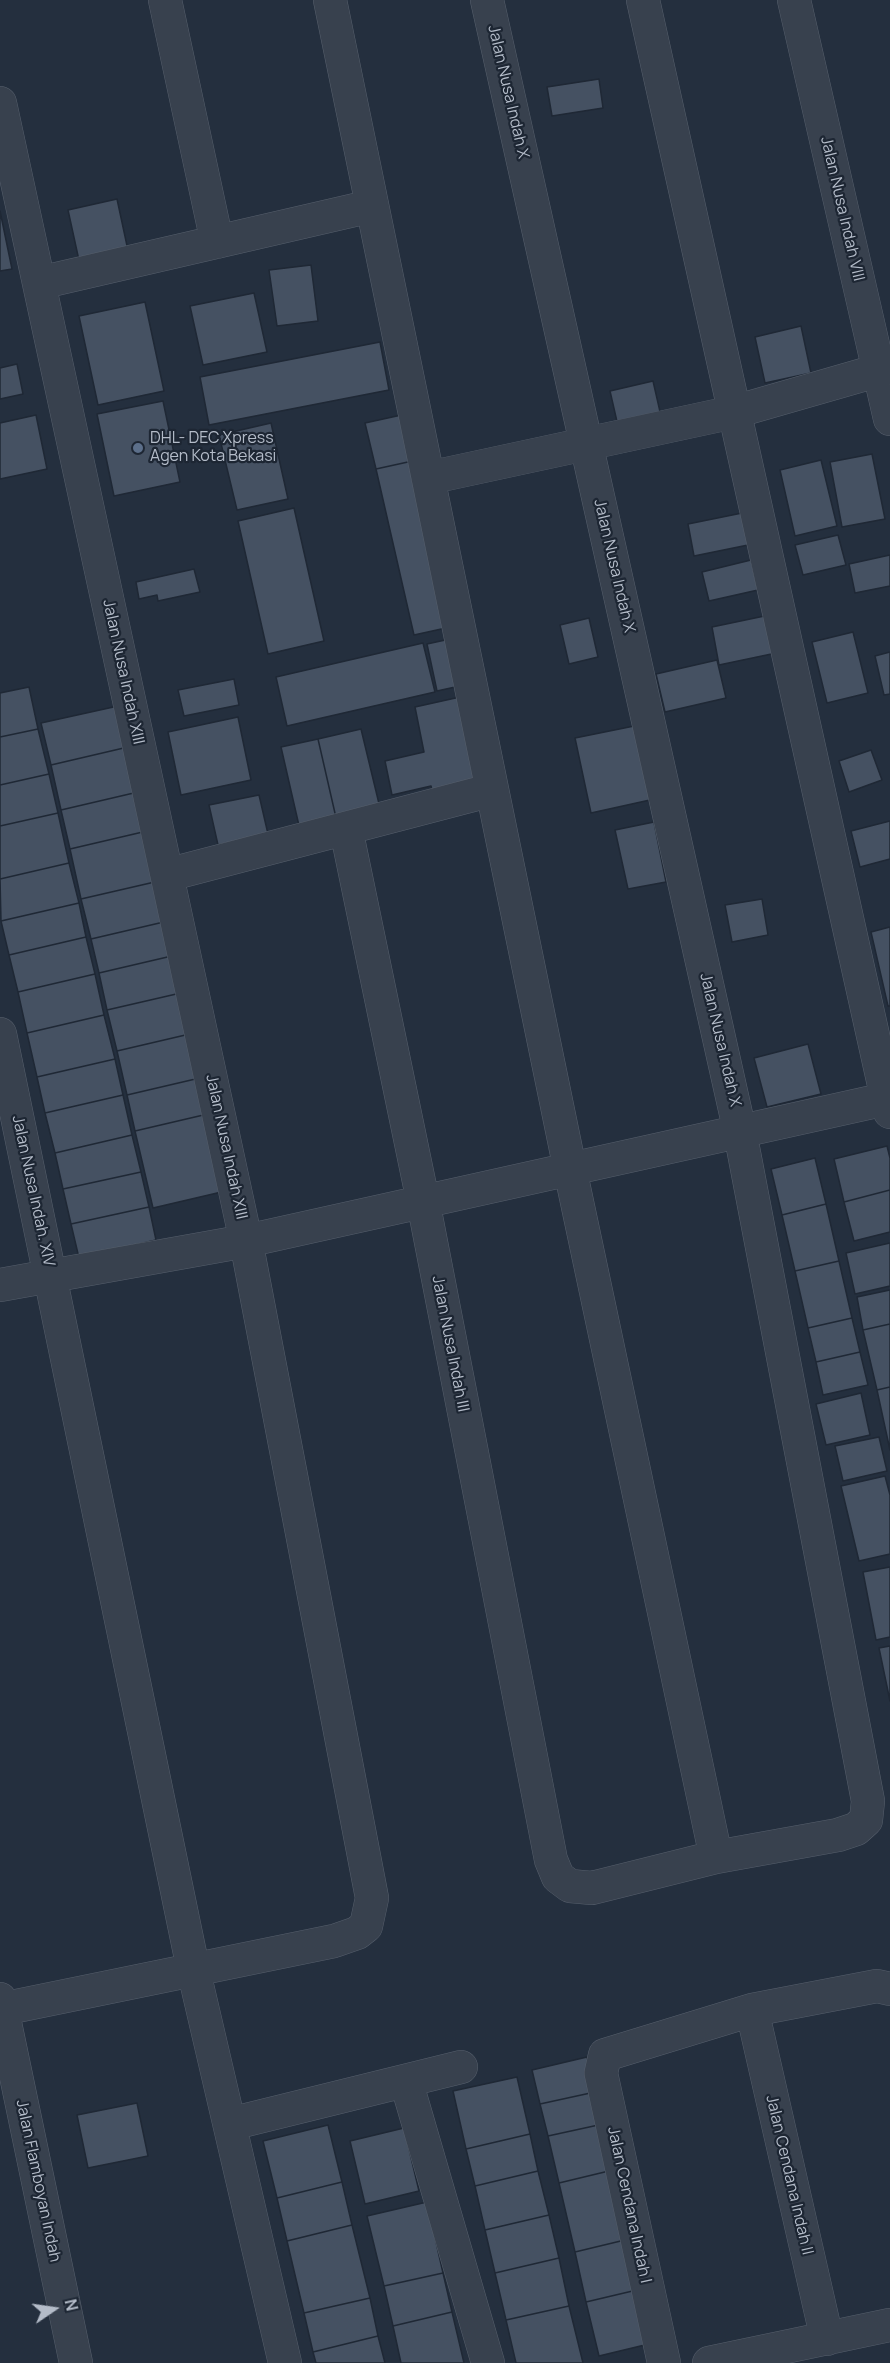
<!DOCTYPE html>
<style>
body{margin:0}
#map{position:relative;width:890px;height:2363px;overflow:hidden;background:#242f3e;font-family:Manrope,sans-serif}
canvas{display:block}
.north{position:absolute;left:24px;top:2279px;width:60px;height:60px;-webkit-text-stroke:4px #1d2633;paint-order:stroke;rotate:77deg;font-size:16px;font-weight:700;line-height:24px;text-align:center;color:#b4bcc9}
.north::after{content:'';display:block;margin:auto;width:21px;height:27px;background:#b4bcc9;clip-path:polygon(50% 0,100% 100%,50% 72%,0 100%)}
</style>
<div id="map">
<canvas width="890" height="2363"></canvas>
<div class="north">N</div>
</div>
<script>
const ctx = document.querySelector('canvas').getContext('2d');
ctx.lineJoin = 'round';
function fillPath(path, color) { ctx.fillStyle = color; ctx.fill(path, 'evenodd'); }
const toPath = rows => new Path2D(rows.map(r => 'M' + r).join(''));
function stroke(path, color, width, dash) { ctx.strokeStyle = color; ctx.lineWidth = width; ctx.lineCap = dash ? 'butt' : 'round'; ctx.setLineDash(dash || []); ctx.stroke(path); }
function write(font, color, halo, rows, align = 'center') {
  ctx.font = font + ' Manrope,sans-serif'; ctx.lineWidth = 4.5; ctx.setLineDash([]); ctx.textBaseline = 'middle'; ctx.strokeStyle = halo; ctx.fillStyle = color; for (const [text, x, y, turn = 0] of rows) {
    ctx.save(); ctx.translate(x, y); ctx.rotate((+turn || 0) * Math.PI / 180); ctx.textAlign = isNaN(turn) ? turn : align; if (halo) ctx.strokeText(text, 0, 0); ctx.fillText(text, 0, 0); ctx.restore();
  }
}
const building = toPath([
 [599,79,603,108,552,116,547,87,599,79],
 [117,199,129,255,80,265,68,210,117,199],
 [0,211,12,269,0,271,0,211],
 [311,265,318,321,277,326,269,270,311,265],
 [254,293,267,352,203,365,190,306,254,293],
 [145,302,164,391,98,405,79,316,145,302],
 [801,326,811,373,765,383,755,337,801,326],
 [380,342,389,390,209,425,200,377,380,342],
 [17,364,23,394,0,399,0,368,17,364],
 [653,381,661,416,618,426,610,391,653,381],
 [163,401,180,482,114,496,97,414,163,401],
 [406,414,417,460,376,469,365,423,406,414],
 [36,415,47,469,0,479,0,423,36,415],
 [271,423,288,499,237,510,219,435,271,423],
 [872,454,885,519,842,527,830,462,872,454],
 [417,460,455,626,414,635,376,469,417,460],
 [821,460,837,526,795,536,780,470,821,460],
 [294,508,324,641,268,654,238,521,294,508],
 [747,512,753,544,694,556,688,524,747,512],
 [838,535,846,565,803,575,795,545,838,535],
 [890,555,890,586,855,593,849,564,890,555],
 [751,560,758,590,709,601,702,572,751,560],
 [194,569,200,592,158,601,157,595,139,599,136,582,194,569],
 [774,614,781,652,719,665,712,627,774,614],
 [589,618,598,657,569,664,560,625,589,618],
 [853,632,868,693,827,703,812,642,853,632],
 [459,637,469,684,437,691,427,644,459,637],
 [423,643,435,692,287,726,276,677,423,643],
 [890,652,890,694,884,695,875,656,890,652],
 [717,660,726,698,665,712,656,674,717,660],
 [234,679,239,705,184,716,178,690,234,679],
 [29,687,38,729,0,737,0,693,29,687],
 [460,697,480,791,434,800,431,786,392,795,385,761,424,752,415,707,460,697],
 [118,706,128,747,51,765,41,723,118,706],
 [238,717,251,780,181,795,168,732,238,717],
 [644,724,659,798,591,813,575,738,644,724],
 [38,729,49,774,0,785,0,737,38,729],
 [361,729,381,812,337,822,318,739,361,729],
 [318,739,337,822,300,830,281,747,318,739],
 [128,747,138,792,61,810,51,765,128,747],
 [871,750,882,780,849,792,839,761,871,750],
 [49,774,58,813,0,826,0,785,49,774],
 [138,792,147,831,70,849,61,810,138,792],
 [259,795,268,834,218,845,209,805,259,795],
 [58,813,69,863,0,879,0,826,58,813],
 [890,821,890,859,860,867,851,831,890,821],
 [654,822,666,882,628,889,615,830,654,822],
 [147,831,159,881,81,899,70,849,147,831],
 [69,863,79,903,1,921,0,879,69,863],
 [159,881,168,921,91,939,81,899,159,881],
 [762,899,768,935,732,942,725,905,762,899],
 [79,903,86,937,9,955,1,921,79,903],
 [168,921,176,955,99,973,91,939,168,921],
 [890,927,890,1006,888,1006,871,932,890,927],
 [86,937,95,974,18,992,9,955,86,937],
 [176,955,185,992,107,1010,99,973,176,955],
 [95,974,104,1015,27,1033,18,992,95,974],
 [185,992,194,1033,117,1051,107,1010,185,992],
 [104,1015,115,1059,37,1077,27,1033,104,1015],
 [194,1033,204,1077,127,1095,117,1051,194,1033],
 [808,1044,821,1094,767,1107,754,1058,808,1044],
 [115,1059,123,1095,45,1113,37,1077,115,1059],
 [204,1077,212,1113,135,1131,127,1095,204,1077],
 [123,1095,132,1135,55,1153,45,1113,123,1095],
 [212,1113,230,1190,153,1208,135,1131,212,1113],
 [132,1135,141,1172,63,1189,55,1153,132,1135],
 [887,1146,890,1158,890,1190,844,1202,834,1159,887,1146],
 [815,1158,826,1204,782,1215,771,1169,815,1158],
 [141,1172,149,1207,71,1224,63,1189,141,1172],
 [890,1190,890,1232,854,1241,844,1202,890,1190],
 [826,1204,839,1261,795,1271,782,1215,826,1204],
 [149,1207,156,1240,79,1258,71,1224,149,1207],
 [890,1243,890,1286,855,1294,846,1253,890,1243],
 [839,1261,852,1318,808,1328,795,1271,839,1261],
 [890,1290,890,1324,863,1330,857,1297,890,1290],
 [852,1318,860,1352,816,1362,808,1328,852,1318],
 [890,1324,890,1387,877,1390,863,1330,890,1324],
 [860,1352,868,1385,823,1395,816,1362,860,1352],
 [890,1387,890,1450,877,1390,890,1387],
 [861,1393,870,1435,826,1445,816,1404,861,1393],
 [879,1437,887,1471,843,1481,835,1446,879,1437],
 [885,1476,890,1495,890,1554,859,1561,841,1486,885,1476],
 [890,1567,890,1637,876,1640,863,1572,890,1567],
 [890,1646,890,1701,879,1648,890,1646],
 [587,2057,595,2092,540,2104,532,2070,587,2057],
 [517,2077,530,2134,466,2149,453,2091,517,2077],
 [595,2092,603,2124,548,2136,540,2104,595,2092],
 [137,2103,148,2156,88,2168,77,2115,137,2103],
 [603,2124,613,2170,559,2183,548,2136,603,2124],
 [328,2125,342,2182,277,2198,263,2141,328,2125],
 [404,2128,419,2191,365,2204,350,2141,404,2128],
 [530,2134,538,2171,475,2186,466,2149,530,2134],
 [613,2170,629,2239,575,2252,559,2183,613,2170],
 [538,2171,549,2215,485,2230,475,2186,538,2171],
 [342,2182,352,2225,287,2241,277,2198,342,2182],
 [427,2202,443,2273,384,2286,367,2216,427,2202],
 [549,2215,559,2258,495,2273,485,2230,549,2215],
 [352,2225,370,2298,304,2313,287,2241,352,2225],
 [629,2239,641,2289,586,2302,575,2252,629,2239],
 [559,2258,569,2306,506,2320,495,2273,559,2258],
 [443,2273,452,2312,393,2326,384,2286,443,2273],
 [641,2289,653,2343,599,2356,586,2302,641,2289],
 [370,2298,378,2336,313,2352,304,2313,370,2298],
 [569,2306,583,2363,516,2363,506,2320,569,2306],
 [452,2312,464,2363,401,2363,393,2326,452,2312],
 [378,2336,385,2363,316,2363,313,2352,378,2336]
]);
fillPath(building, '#455162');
stroke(building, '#1f2835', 1.5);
const street = toPath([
 [165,0,217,242],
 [330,0,570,1169,716,1857],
 [643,0,890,1112],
 [794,0,890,419],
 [0,103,246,1241,372,1898,366,1926,357,1933,334,1941,2,2009],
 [39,283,372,206],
 [428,478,734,412,890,367],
 [346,829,423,1201,551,1860,558,1877,570,1886,592,1888,716,1857,838,1835,856,1829,866,1820,868,1801,740,1132,487,0],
 [167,875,492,790],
 [0,1034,193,1968,285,2363],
 [0,1285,246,1241,890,1098],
 [0,1999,76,2363],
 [752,2010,827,2339],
 [406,2081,488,2363],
 [230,2124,461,2067],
 [664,2363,601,2073,605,2055,752,2010,877,1986,890,1989],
 [709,2363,890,2325]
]);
stroke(street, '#565f6c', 34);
stroke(street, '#38414e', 33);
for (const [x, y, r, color] of [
 [138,448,6,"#5c6f8a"]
]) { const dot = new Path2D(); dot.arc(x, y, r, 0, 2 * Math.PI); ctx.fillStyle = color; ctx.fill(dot); stroke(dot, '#1d2633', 2); }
write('16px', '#b4bcc9', '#1d2633', [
 ["Jalan Nusa Indah X",508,92,77],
 ["Jalan Nusa Indah VIII",842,209,77],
 ["Jalan Nusa Indah X",614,566,77],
 ["Jalan Nusa Indah XIII",123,672,78],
 ["Jalan Nusa Indah X",720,1040,77],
 ["Jalan Nusa Indah XIII",226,1147,78],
 ["Jalan Nusa Indah. XIV",33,1191,78],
 ["Jalan Nusa Indah III",450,1344,79],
 ["Jalan Cendana Indah II",789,2175,77],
 ["Jalan Flamboyan Indah",38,2181,78],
 ["Jalan Cendana Indah I",629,2205,78]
]);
write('16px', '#b4bcc9', '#1d2633', [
 ["DHL- DEC Xpress",150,439],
 ["Agen Kota Bekasi",150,457]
], 'left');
</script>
